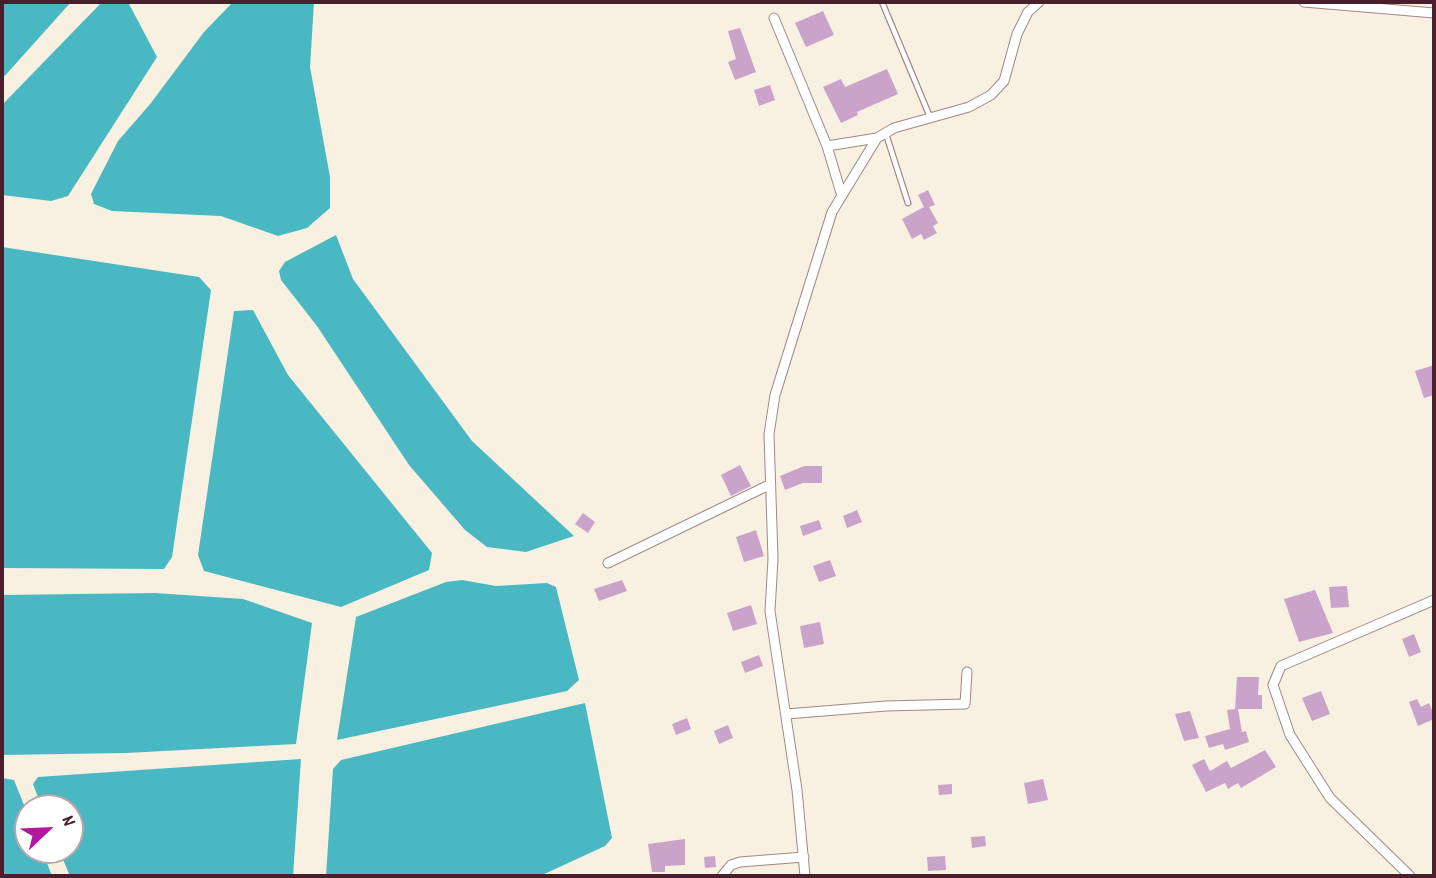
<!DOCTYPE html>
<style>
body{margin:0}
#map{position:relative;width:1436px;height:878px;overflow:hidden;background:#f8f0e1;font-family:Dekko,sans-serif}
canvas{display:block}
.frame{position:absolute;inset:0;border:4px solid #4a1f2b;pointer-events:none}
.north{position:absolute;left:14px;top:794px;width:70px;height:70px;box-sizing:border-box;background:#fff;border:2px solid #b7a5aa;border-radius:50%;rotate:67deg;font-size:19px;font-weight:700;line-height:28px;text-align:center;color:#4a1f2b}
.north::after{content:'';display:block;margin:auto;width:24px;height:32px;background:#b5179e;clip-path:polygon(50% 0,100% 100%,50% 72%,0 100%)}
</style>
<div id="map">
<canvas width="1436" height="878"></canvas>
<div class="frame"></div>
<div class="north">N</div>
</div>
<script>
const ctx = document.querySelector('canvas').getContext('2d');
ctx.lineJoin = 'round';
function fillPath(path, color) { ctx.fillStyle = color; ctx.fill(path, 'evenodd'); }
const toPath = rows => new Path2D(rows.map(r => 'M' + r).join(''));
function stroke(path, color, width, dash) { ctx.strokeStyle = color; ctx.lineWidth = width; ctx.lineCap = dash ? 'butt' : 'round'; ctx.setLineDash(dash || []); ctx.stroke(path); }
fillPath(toPath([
 [2,2,71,2,2,79],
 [102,2,128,2,157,57,68,196,51,201,2,195,2,105],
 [233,2,314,2,310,67,330,177,330,208,307,228,278,236,221,216,112,211,94,204,91,194,118,141,151,103,204,32],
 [336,235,353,279,472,441,574,536,526,552,487,547,465,530,409,465,317,326,281,280,279,271,285,262],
 [2,247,199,277,211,290,172,557,164,569,2,568],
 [253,310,288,375,432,553,429,570,341,607,204,571,198,555,234,311],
 [462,580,496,586,547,583,556,587,579,680,567,691,337,740,356,617,446,582],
 [155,593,243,599,312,623,296,744,126,753,2,755,2,595],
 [585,703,612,838,605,846,540,876,326,876,333,769,341,760],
 [301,759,293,876,70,876,59,850,70,850,70,808,42,808,33,784,38,777],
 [2,778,14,780,28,815,28,850,42,850,52,876,2,876]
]), '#49b8c2');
fillPath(toPath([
 [823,11,834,35,806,47,795,23],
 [740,28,756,72,735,80,728,62,736,59,728,31],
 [887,69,898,94,857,112,858,115,841,123,823,87,841,79,845,87],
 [770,85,775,100,759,106,754,90],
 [928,190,935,205,929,207,938,223,933,226,937,233,924,240,921,234,912,239,902,219,924,207,918,195],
 [1434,365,1434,395,1424,398,1415,371],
 [740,465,751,486,731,496,721,475],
 [804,466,822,466,822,483,803,483,785,490,780,476],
 [857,510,862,522,847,528,843,516],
 [583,513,595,522,588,533,575,524],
 [819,520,822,529,803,536,800,526],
 [756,530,764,556,744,562,736,537],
 [830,560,836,576,819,582,813,566],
 [622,580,627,591,599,601,594,589],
 [1347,586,1349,607,1331,608,1329,587],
 [1315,590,1333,633,1299,642,1284,599],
 [751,605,757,624,733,631,727,613],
 [820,622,824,644,804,648,800,626],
 [1414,634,1421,652,1409,657,1402,639],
 [759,655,763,666,745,673,741,662],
 [1237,677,1259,677,1258,695,1262,695,1262,709,1238,709,1242,732,1246,731,1249,742,1225,750,1223,744,1209,748,1205,736,1230,729,1227,710,1235,709],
 [1321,691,1330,714,1312,721,1302,698],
 [1417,699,1421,707,1429,703,1434,715,1434,719,1418,726,1409,702],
 [1190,711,1199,738,1184,741,1175,714],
 [687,718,691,729,676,735,672,724],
 [728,725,733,738,719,744,714,731],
 [1265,750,1276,767,1241,788,1238,783,1228,789,1225,783,1206,792,1192,765,1204,759,1210,771,1227,761,1231,768],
 [1043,779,1048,800,1028,804,1024,783],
 [952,784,952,794,939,795,938,785],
 [985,836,986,846,972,848,971,837],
 [685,839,685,865,665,866,665,872,652,872,648,844],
 [715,856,716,867,705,868,704,857],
 [945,856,946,870,928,871,927,857]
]), '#caa3cb');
const service = toPath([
 [882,2,930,117],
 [886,134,908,203]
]);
const minor = toPath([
 [1304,2,1434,13],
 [774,18,827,146,841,193],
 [827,146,877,138],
 [608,563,769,485],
 [786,714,886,706,965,704,967,672],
 [722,876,731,865,740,862,804,857],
 [805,876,797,790,770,611,773,559,769,434,775,395,832,212,877,138,894,128,969,107,991,95,1004,81,1017,34,1028,12,1039,2],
 [1410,876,1330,798,1290,735,1273,685,1281,666,1434,600]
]);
stroke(service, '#a18886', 7);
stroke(minor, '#a18886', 11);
stroke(service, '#fff', 4.5);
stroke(minor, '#fff', 9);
</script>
